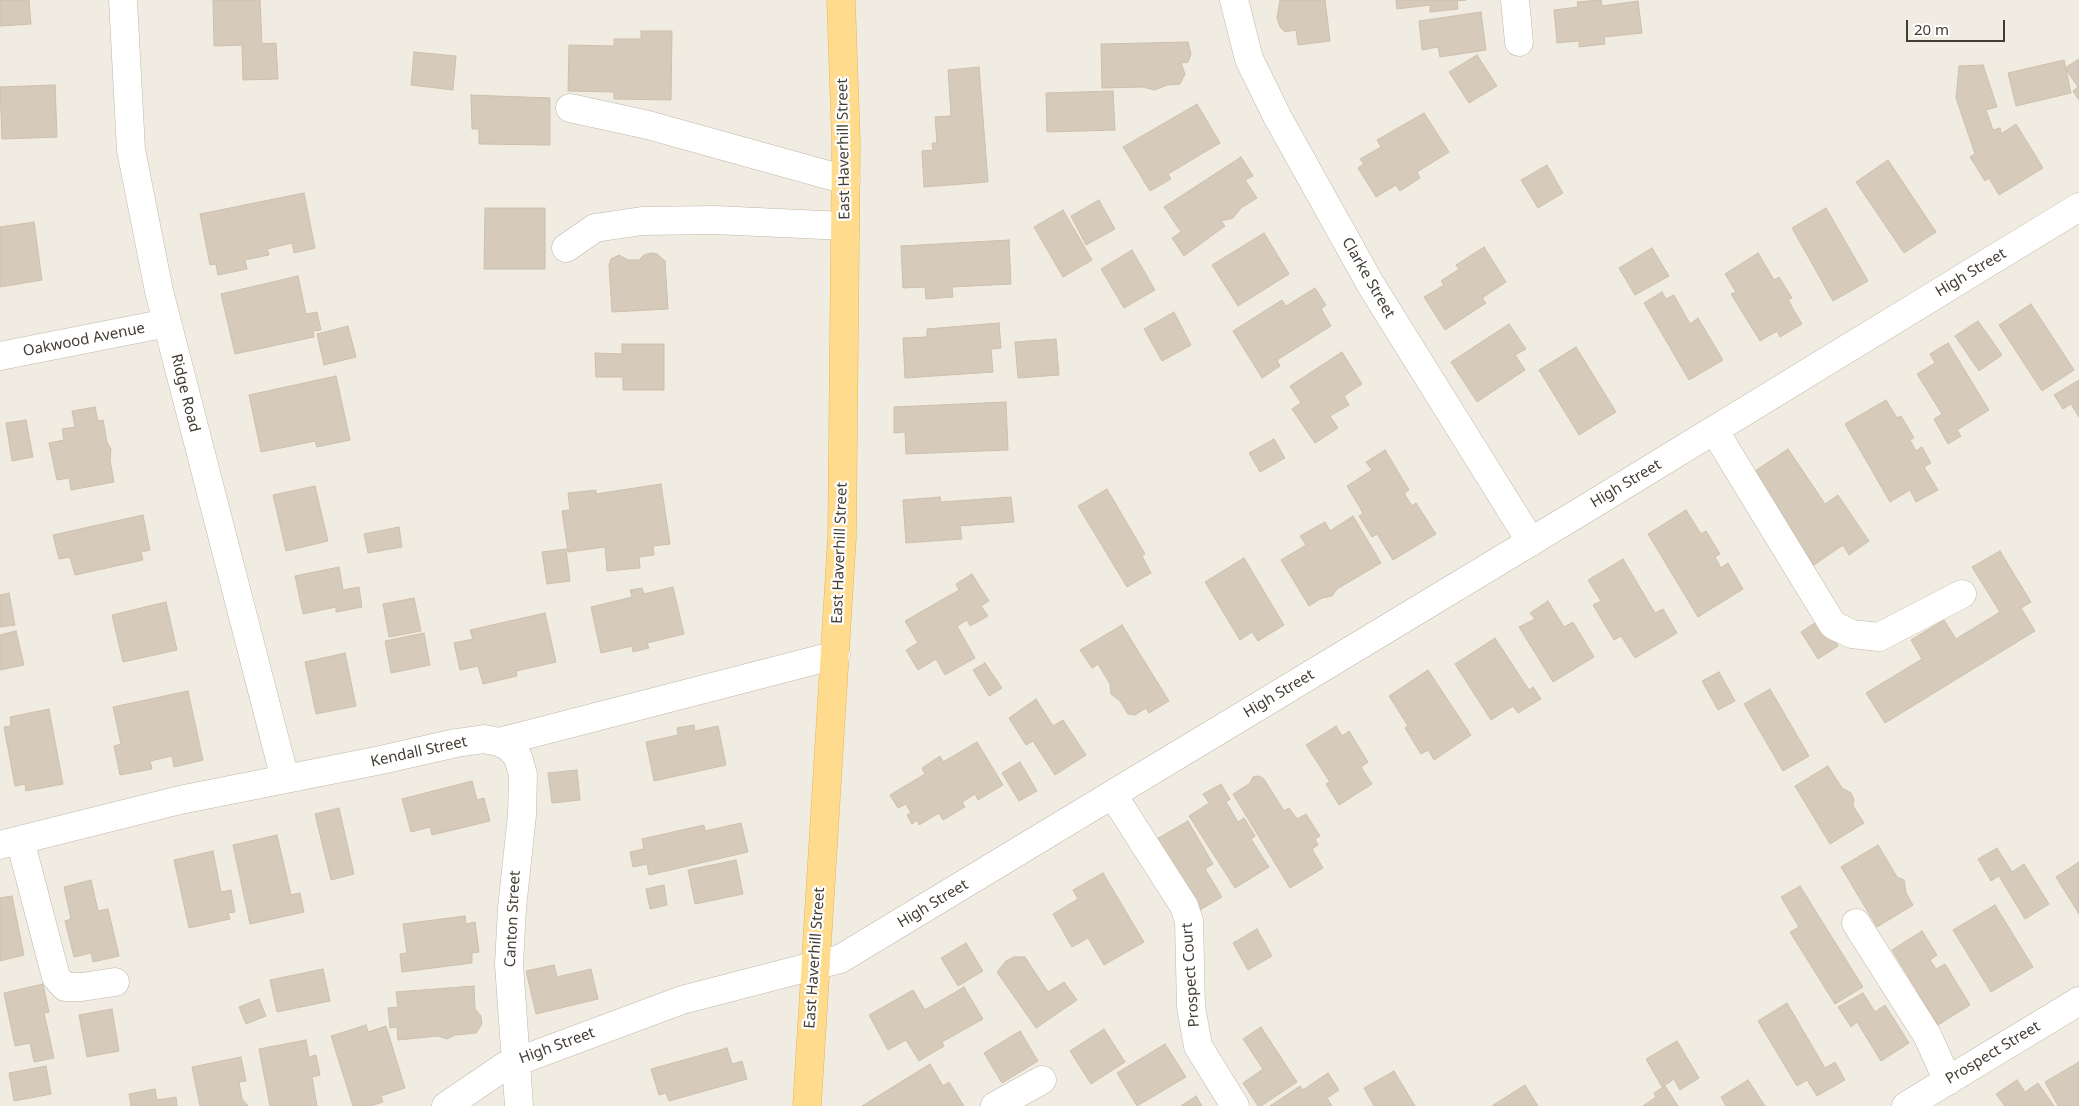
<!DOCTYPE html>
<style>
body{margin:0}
#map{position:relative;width:2079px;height:1106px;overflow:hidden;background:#f1ece2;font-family:"Noto Sans",sans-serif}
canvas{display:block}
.scale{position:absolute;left:1906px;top:20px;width:99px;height:22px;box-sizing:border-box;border:2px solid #433c33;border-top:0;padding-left:6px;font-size:15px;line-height:18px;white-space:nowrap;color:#433c33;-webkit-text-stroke:4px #fff;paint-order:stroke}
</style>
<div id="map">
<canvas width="2079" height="1106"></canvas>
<div class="scale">20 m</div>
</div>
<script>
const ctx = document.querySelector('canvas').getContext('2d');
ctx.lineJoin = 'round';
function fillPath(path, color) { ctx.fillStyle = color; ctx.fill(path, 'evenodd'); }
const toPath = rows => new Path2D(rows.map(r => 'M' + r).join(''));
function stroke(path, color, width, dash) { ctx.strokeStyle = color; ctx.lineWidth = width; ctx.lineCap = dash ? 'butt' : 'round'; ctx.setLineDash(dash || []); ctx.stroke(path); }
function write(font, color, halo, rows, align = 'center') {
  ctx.font = font + ' "Noto Sans",sans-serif'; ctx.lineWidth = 4.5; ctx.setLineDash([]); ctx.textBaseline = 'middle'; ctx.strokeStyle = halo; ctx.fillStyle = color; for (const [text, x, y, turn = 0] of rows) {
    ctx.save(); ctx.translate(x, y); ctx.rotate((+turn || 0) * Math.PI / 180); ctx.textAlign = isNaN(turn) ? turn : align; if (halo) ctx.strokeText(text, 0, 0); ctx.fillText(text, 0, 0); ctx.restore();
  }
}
const building = toPath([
 [0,0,29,0,31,24,0,26,0,0],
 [213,0,260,0,262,44,276,43,278,79,243,80,242,45,214,46,213,0],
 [1280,0,1325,0,1330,41,1298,45,1296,30,1285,32,1280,27,1277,18,1280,0],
 [1396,0,1466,0,1457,1,1458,9,1430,12,1430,5,1397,9,1396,0],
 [1601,0,1602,6,1638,1,1642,33,1604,37,1605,44,1579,47,1579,41,1557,43,1554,10,1578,7,1577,2,1601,0],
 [1481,12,1486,50,1440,57,1438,47,1422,50,1419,21,1481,12],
 [641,31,672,31,671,100,614,99,614,92,568,91,569,45,614,46,614,39,641,39,641,31],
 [1188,42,1191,54,1188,62,1181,63,1185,74,1180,84,1167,85,1155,90,1142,87,1102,88,1101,44,1188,42],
 [414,52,456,56,453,90,411,85,414,52],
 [1477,55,1497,86,1469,103,1449,72,1477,55],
 [2079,59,2079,100,2073,91,2078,87,2065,68,2079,59],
 [2064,60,2071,93,2016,106,2008,73,2064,60],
 [1983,65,1997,107,1986,110,1993,130,2000,128,2001,134,2016,124,2043,168,1999,195,1989,178,1985,181,1970,157,1975,154,1956,98,1959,66,1983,65],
 [979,67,988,182,924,187,922,151,933,150,932,143,937,143,935,117,951,116,948,70,979,67],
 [55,85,57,137,2,139,0,87,55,85],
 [1113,91,1115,130,1047,132,1046,93,1113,91],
 [471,95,550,98,550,145,479,144,479,129,472,129,471,95],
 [1197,104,1220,143,1168,174,1171,179,1150,191,1123,147,1197,104],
 [1424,113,1449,152,1417,172,1420,178,1400,191,1396,185,1376,197,1358,168,1364,164,1360,159,1381,147,1377,140,1424,113],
 [1241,157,1253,176,1245,180,1257,198,1241,208,1233,218,1221,221,1225,226,1184,256,1172,238,1181,232,1164,207,1241,157],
 [1888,160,1936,232,1904,253,1856,182,1888,160],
 [1547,165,1563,193,1538,208,1521,180,1547,165],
 [304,193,315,248,294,253,292,243,267,249,269,255,245,260,247,269,218,275,216,264,210,265,200,214,304,193],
 [1099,200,1115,229,1086,245,1071,216,1099,200],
 [485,208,545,208,545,269,484,269,485,208],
 [1826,208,1868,281,1833,301,1792,228,1826,208],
 [1063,210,1092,260,1063,277,1034,227,1063,210],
 [34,222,42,280,0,287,0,227,34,222],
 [1264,233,1289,274,1238,306,1212,265,1264,233],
 [1009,240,1011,284,952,287,953,297,926,299,925,287,903,288,901,246,1009,240],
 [1484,247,1506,282,1482,298,1486,303,1445,330,1424,297,1444,285,1441,281,1459,269,1456,265,1484,247],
 [1652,248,1669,276,1635,295,1619,268,1652,248],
 [1132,250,1155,290,1124,308,1101,269,1132,250],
 [651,253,657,254,665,261,668,309,612,312,609,265,611,259,619,255,628,260,639,260,644,255,651,253],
 [1758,253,1774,280,1779,277,1792,298,1788,300,1802,324,1780,337,1777,331,1760,341,1731,294,1736,292,1725,274,1758,253],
 [298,276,306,314,317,312,321,330,313,331,314,337,235,354,221,294,298,276],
 [1315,288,1326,305,1321,309,1331,326,1277,360,1280,366,1262,378,1233,331,1282,300,1286,306,1315,288],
 [1662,292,1666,299,1674,295,1690,324,1698,318,1723,360,1689,380,1644,303,1662,292],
 [2031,304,2074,370,2042,391,1999,325,2031,304],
 [1174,312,1191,345,1162,361,1144,329,1174,312],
 [1978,321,2002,355,1979,371,1955,336,1978,321],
 [999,323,1001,348,991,349,993,372,905,378,903,338,927,337,927,329,999,323],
 [1509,324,1526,349,1515,355,1525,370,1477,402,1451,362,1509,324],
 [348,326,356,357,324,365,317,334,348,326],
 [1056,339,1059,375,1018,378,1015,342,1056,339],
 [1948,343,1989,410,1957,430,1961,436,1948,444,1934,419,1942,414,1917,374,1935,363,1930,354,1948,343],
 [622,344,664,344,664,390,623,390,623,377,596,377,595,353,622,354,622,344],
 [1576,347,1616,412,1579,435,1539,370,1576,347],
 [1342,352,1362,384,1344,396,1349,405,1330,416,1338,428,1315,443,1292,409,1301,403,1290,386,1342,352],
 [336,376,350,440,317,447,315,441,261,452,249,395,336,376],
 [2079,380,2079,417,2071,404,2063,409,2054,395,2079,380],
 [1886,400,1897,418,1901,416,1914,438,1910,440,1916,451,1922,447,1931,463,1924,467,1938,490,1916,502,1910,490,1890,502,1845,424,1886,400],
 [1006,402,1008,450,906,454,905,432,894,433,894,407,1006,402],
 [95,407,98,421,103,420,107,442,111,449,110,460,114,482,71,490,69,478,57,480,49,443,64,440,62,429,75,427,72,411,95,407],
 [26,420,33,457,12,461,6,423,26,420],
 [1274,439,1285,458,1260,472,1249,453,1274,439],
 [1788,449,1825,504,1838,495,1869,541,1849,555,1843,545,1814,565,1804,550,1798,554,1766,504,1773,499,1755,471,1788,449],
 [1385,450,1409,490,1404,493,1412,506,1416,503,1436,534,1393,560,1377,534,1372,537,1359,516,1363,513,1347,486,1372,470,1366,462,1385,450],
 [661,484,670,544,653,546,654,555,639,557,640,568,607,571,605,547,568,552,562,511,570,510,568,493,596,490,596,494,661,484],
 [315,486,328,541,286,551,273,495,315,486],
 [1107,489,1145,554,1142,556,1151,573,1127,587,1078,506,1107,489],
 [940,497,941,502,1011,497,1014,522,960,526,962,539,906,543,903,500,940,497],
 [1686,510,1701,534,1706,531,1720,554,1715,557,1721,568,1728,563,1743,589,1698,617,1648,534,1686,510],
 [143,515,150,550,141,552,143,560,75,575,70,557,59,559,53,535,143,515],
 [1353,516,1381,563,1337,589,1332,596,1322,598,1309,606,1281,560,1306,545,1300,536,1325,522,1330,531,1353,516],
 [399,527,402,547,368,553,364,534,399,527],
 [566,549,570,581,547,584,542,552,566,549],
 [2000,551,2031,602,2021,608,2035,631,1885,723,1866,693,1922,659,1911,640,1944,620,1956,639,2000,612,1972,567,2000,551],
 [1244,558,1284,625,1258,641,1252,632,1240,640,1205,582,1244,558],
 [1623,559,1655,613,1663,609,1677,633,1635,658,1621,636,1614,640,1593,605,1601,601,1588,580,1623,559],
 [339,567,343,590,359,587,362,607,336,612,336,607,303,614,295,576,339,567],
 [972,574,989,601,981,606,988,616,970,626,967,620,957,626,975,658,945,675,936,659,918,670,906,650,918,643,905,621,959,590,956,584,972,574],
 [673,587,684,634,647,643,649,648,633,652,632,646,601,653,591,607,632,597,630,590,642,588,644,594,673,587],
 [9,593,15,625,0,627,0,595,9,593],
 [414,598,421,631,389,637,383,604,414,598],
 [1548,601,1564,627,1573,622,1594,657,1553,682,1519,627,1535,619,1530,613,1548,601],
 [166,602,177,650,123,662,112,615,166,602],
 [545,613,556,662,516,671,517,676,483,684,478,666,460,670,454,643,473,639,470,630,545,613],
 [1821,619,1838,646,1818,659,1801,632,1821,619],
 [1122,625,1169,701,1149,713,1146,708,1135,715,1128,714,1120,701,1111,694,1110,684,1098,664,1092,668,1080,650,1122,625],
 [16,631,24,665,0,670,0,635,16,631],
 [424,633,430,665,391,673,385,641,424,633],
 [1495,638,1529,690,1533,687,1541,699,1518,713,1513,706,1491,720,1455,664,1495,638],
 [345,653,356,706,316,714,305,662,345,653],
 [985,663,1002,688,989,696,973,670,985,663],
 [1428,670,1471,735,1434,760,1428,750,1421,754,1405,728,1408,726,1389,696,1428,670],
 [1719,672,1735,701,1718,710,1702,681,1719,672],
 [1770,689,1809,756,1783,771,1744,704,1770,689],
 [188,691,203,760,174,767,172,756,150,761,152,769,120,775,114,746,121,744,113,707,188,691],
 [1036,699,1053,726,1063,720,1086,755,1055,775,1033,741,1026,745,1009,718,1036,699],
 [49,709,63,784,26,791,25,784,15,786,4,727,11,726,10,717,49,709],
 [694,725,695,731,718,726,726,765,654,781,646,742,678,735,677,728,694,725],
 [1336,726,1342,736,1349,731,1368,762,1361,767,1372,784,1339,805,1326,784,1330,782,1306,745,1336,726],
 [977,742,1003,785,978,800,975,794,962,802,965,807,943,820,939,813,919,825,917,820,912,824,907,815,911,813,906,804,898,808,890,795,925,774,922,768,940,756,943,762,977,742],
 [1020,762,1037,791,1019,801,1002,773,1020,762],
 [1828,766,1842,788,1851,793,1854,800,1853,806,1864,823,1830,844,1795,786,1828,766],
 [577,770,580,800,552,803,548,773,577,770],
 [1259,776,1264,779,1284,811,1289,808,1297,819,1306,814,1320,836,1315,839,1318,845,1312,849,1323,868,1290,888,1233,794,1249,784,1253,777,1259,776],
 [472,781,477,800,484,798,490,821,432,835,430,827,411,832,402,799,472,781],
 [1221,784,1230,799,1226,802,1238,822,1244,818,1255,836,1251,839,1269,867,1235,888,1189,816,1209,803,1203,794,1221,784],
 [339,808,354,874,331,880,315,814,339,808],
 [1188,821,1213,864,1205,869,1222,897,1198,911,1155,840,1188,821],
 [741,823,748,852,649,875,647,864,633,867,630,852,644,849,642,839,704,825,705,831,741,823],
 [277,835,291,895,300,893,304,912,250,924,233,845,277,835],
 [1878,845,1897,877,1904,880,1906,893,1913,905,1877,927,1841,867,1878,845],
 [1997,848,2012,872,2024,864,2049,904,2025,919,1999,876,1991,881,1978,859,1997,848],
 [213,851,221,892,231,890,235,912,228,913,230,919,189,928,174,860,213,851],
 [736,860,743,894,695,904,688,870,736,860],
 [2079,862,2079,914,2056,877,2079,862],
 [1103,873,1144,942,1104,965,1088,938,1072,947,1053,914,1078,899,1073,890,1103,873],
 [91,880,98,911,108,909,119,956,93,962,91,953,74,957,65,921,71,919,64,887,91,880],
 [664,885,667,905,650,909,646,889,664,885],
 [1800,886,1863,987,1835,1004,1790,932,1799,927,1781,897,1800,886],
 [12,896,24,955,0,961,0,898,12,896],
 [1995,905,2033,967,1991,992,1953,930,1995,905],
 [465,916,466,924,475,922,479,952,472,953,472,963,402,972,400,954,407,953,403,924,465,916],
 [1257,929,1272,956,1248,970,1233,943,1257,929],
 [1922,931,1937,955,1930,960,1936,969,1945,964,1970,1005,1938,1025,1892,950,1922,931],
 [966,943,983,971,958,986,941,958,966,943],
 [1014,957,1025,957,1048,992,1064,982,1077,1000,1036,1028,997,972,1006,961,1014,957],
 [554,965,557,977,591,969,598,999,536,1014,526,971,554,965],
 [323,969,330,1001,277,1012,270,980,323,969],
 [43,984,49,1012,44,1013,54,1058,34,1062,30,1043,15,1046,4,993,43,984],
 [474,986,475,1009,481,1016,482,1024,476,1033,455,1035,447,1039,438,1036,398,1040,397,1027,390,1028,388,1008,398,1007,396,992,474,986],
 [964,987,983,1019,942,1042,944,1046,919,1061,906,1040,888,1050,869,1015,913,990,925,1010,964,987],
 [1863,993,1875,1012,1885,1005,1909,1043,1881,1061,1857,1022,1851,1027,1838,1007,1863,993],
 [259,999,266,1016,246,1024,239,1007,259,999],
 [1787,1003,1825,1068,1835,1062,1845,1080,1817,1096,1807,1080,1797,1086,1758,1021,1787,1003],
 [112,1009,119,1051,87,1057,79,1015,112,1009],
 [366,1025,368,1032,386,1026,405,1088,381,1096,383,1102,370,1106,353,1106,331,1036,366,1025],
 [1261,1027,1297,1082,1261,1106,1258,1106,1243,1083,1263,1069,1243,1039,1261,1027],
 [1104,1029,1125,1062,1091,1084,1070,1051,1104,1029],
 [1020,1031,1038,1061,1002,1083,984,1053,1020,1031],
 [306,1040,309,1057,316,1055,320,1075,312,1077,317,1106,270,1106,259,1049,306,1040],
 [1677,1041,1699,1078,1680,1090,1674,1079,1662,1087,1646,1059,1677,1041],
 [1165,1044,1186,1077,1137,1106,1117,1073,1165,1044],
 [727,1048,732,1064,742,1061,747,1079,669,1101,666,1093,659,1095,651,1069,727,1048],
 [241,1057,246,1081,239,1082,242,1099,248,1106,200,1106,192,1067,241,1057],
 [2079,1062,2079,1106,2058,1106,2045,1082,2079,1062],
 [930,1064,943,1086,949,1082,964,1106,862,1106,930,1064],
 [46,1066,51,1094,14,1101,9,1073,46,1066],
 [1394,1071,1415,1106,1374,1106,1364,1088,1394,1071],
 [1328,1073,1339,1090,1327,1098,1332,1106,1270,1106,1300,1086,1303,1090,1328,1073],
 [1748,1080,1765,1106,1726,1106,1721,1097,1748,1080],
 [2017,1080,2025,1092,2038,1083,2054,1106,2005,1106,1996,1094,2017,1080],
 [1525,1085,1538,1106,1492,1106,1525,1085],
 [1665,1086,1678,1106,1643,1106,1656,1097,1654,1093,1665,1086],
 [155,1089,157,1100,176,1097,177,1106,131,1106,129,1094,155,1089],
 [1196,1096,1202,1106,1181,1106,1196,1096]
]);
fillPath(building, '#d6caba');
stroke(building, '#cebfab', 1);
const minor = toPath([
 [123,0,131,150,159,291,285,779],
 [1234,0,1249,59,1278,118,1371,285,1531,542],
 [1515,0,1519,42],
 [570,108,648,125,846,180],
 [566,248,595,228,642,221,714,220,845,226],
 [0,356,167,323],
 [1714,430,1833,625,1852,634,1879,637,1962,594],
 [499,742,509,747,518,757,523,775,522,815,512,908,509,964,519,1106],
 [1113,795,1184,906,1189,921,1191,1007,1198,1046,1235,1106],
 [20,840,56,977,65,987,82,987,115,982],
 [0,845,180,800,381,760,456,743,484,739,499,742,836,655],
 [1856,923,1927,1035,1948,1081],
 [446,1106,505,1066,682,1000,840,959,1580,512,2079,207],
 [995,1106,1042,1080],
 [1906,1106,2079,1001]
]);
const major = toPath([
 [807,1106,842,537,846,142,841,0]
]);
stroke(minor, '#c0b6a8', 29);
stroke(major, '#e4b75d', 29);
stroke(minor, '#fff', 28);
stroke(major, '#ffdb8d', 28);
write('15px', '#433c33', '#fff', [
 ["East Haverhill Street",844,149,-91],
 ["High Street",1971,273,-31],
 ["Clarke Street",1368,278,60],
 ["Oakwood Avenue",84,340,-11],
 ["Ridge Road",185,393,76],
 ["High Street",1626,484,-31],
 ["East Haverhill Street",840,553,-88],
 ["High Street",1279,694,-31],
 ["Kendall Street",419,752,-12],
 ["High Street",933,904,-31],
 ["Canton Street",513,919,-87],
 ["East Haverhill Street",815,958,-86],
 ["Prospect Court",1191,975,-94],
 ["High Street",557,1046,-20],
 ["Prospect Street",1993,1053,-31]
]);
</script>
